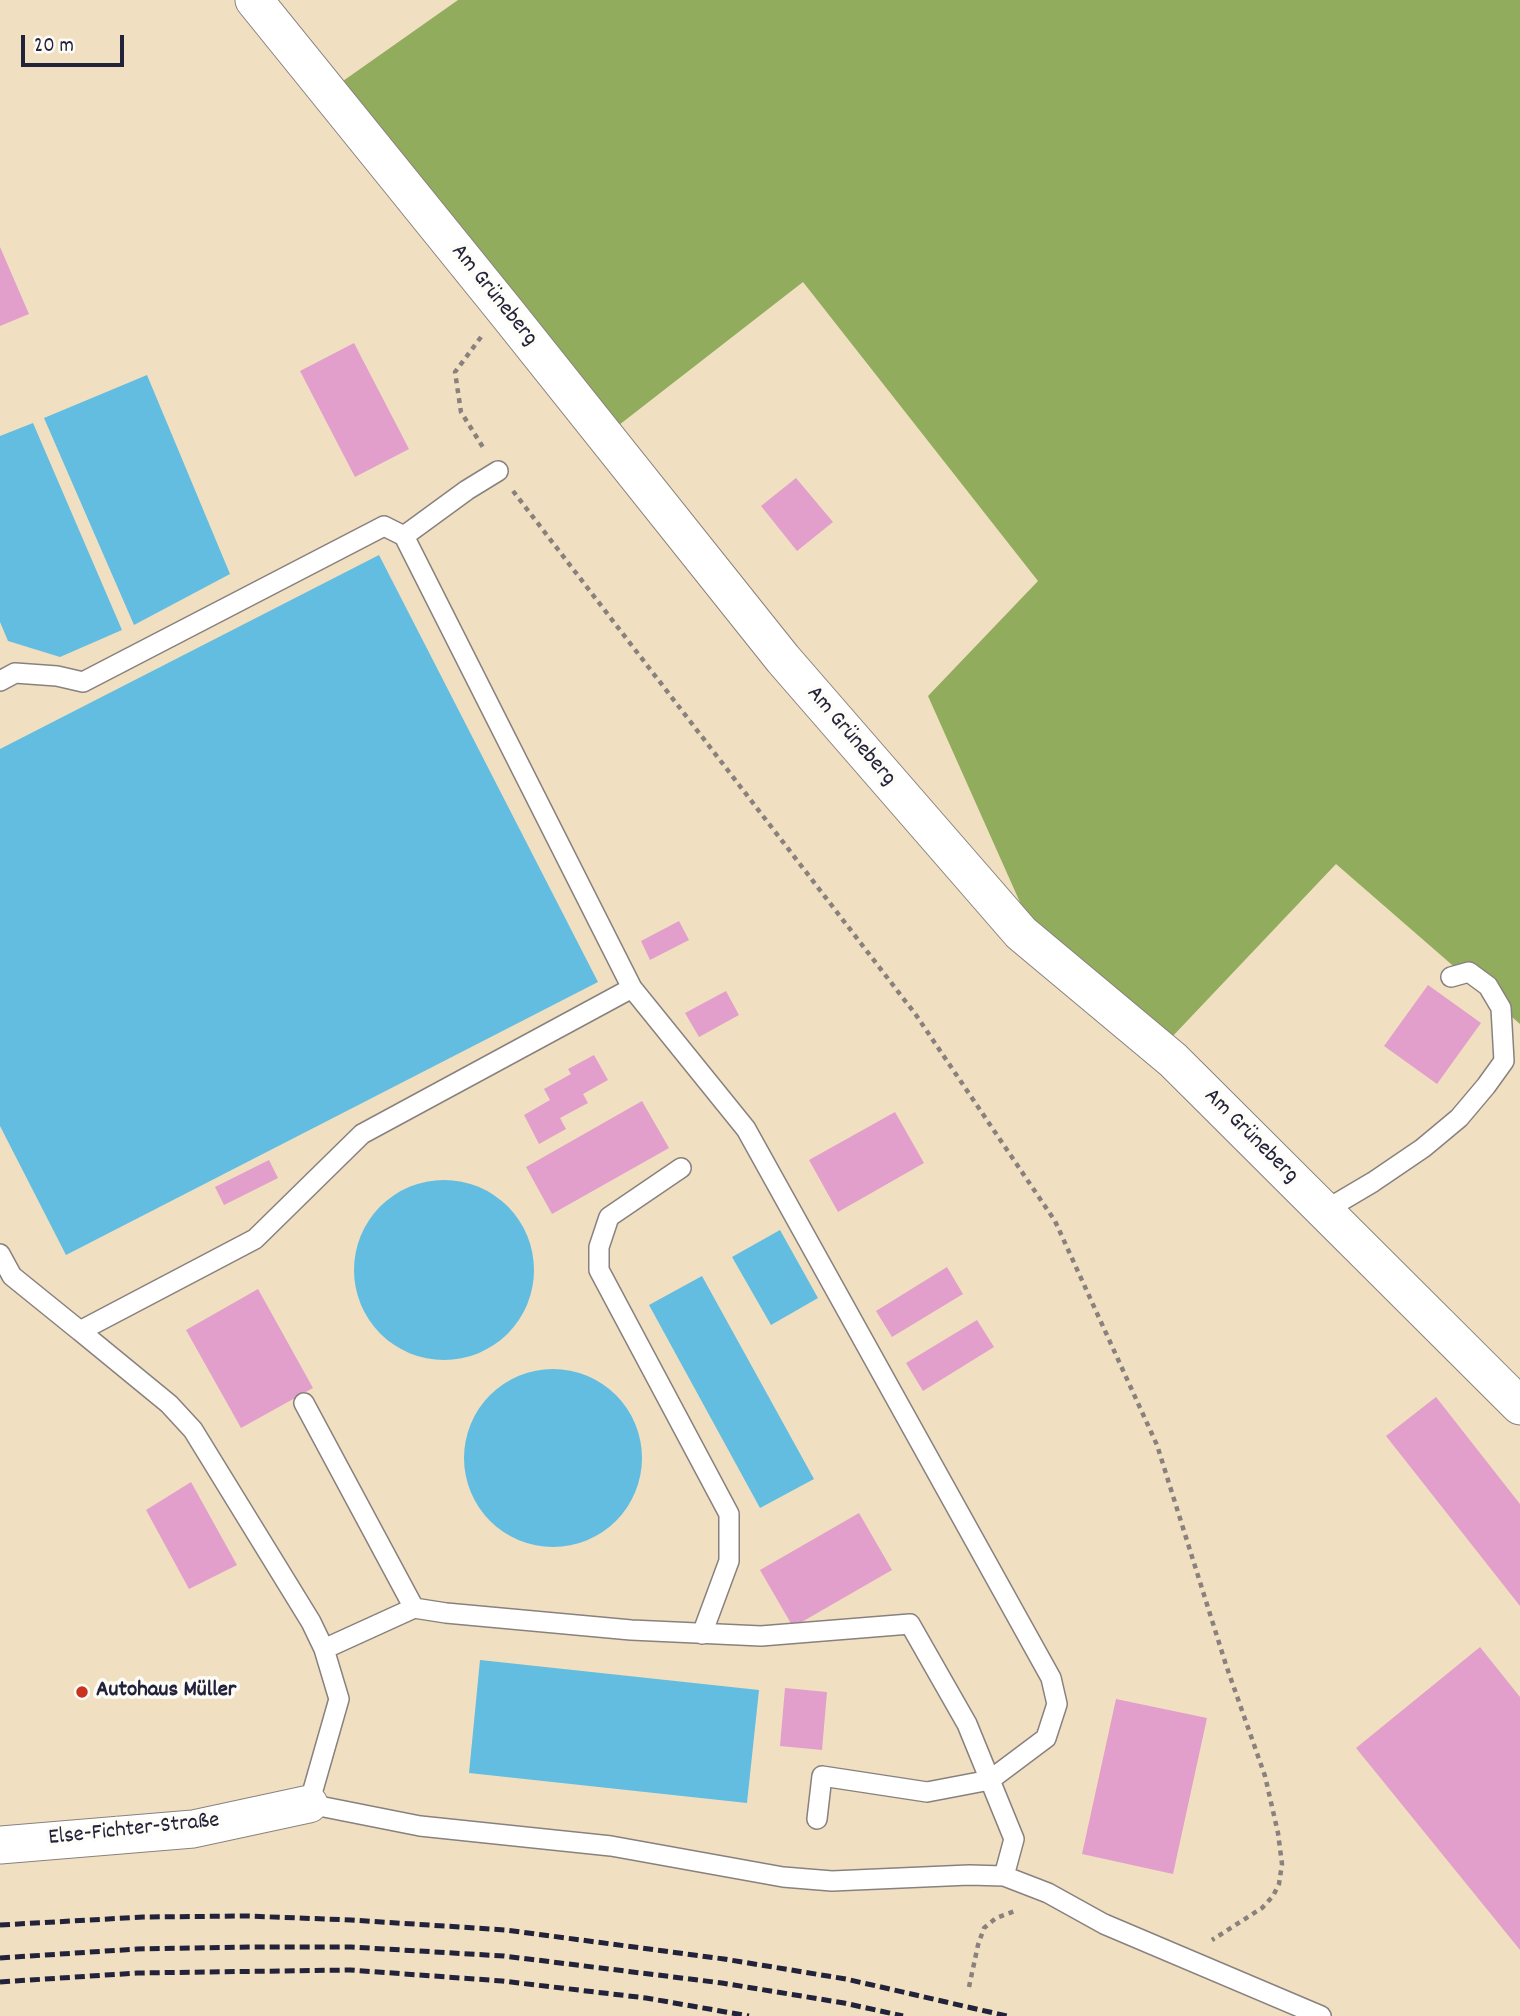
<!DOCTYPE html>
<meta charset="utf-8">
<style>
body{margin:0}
#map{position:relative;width:1520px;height:2016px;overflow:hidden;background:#f0e0c1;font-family:Dekko,sans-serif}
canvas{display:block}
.scale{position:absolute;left:21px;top:35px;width:103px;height:32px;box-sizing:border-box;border:4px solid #22223b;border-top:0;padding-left:9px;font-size:21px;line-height:24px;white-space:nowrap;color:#22223b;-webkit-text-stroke:5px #fdfcf7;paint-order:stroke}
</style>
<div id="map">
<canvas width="1520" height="2016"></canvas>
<div class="scale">20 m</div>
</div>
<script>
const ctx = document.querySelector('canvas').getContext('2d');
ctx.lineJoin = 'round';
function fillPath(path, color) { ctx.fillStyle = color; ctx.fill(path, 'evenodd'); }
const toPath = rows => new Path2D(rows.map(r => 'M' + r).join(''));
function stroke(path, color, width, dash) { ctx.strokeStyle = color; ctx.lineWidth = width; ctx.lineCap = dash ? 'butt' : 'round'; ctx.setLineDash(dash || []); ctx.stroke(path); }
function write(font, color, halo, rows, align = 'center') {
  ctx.font = font + ' Dekko,sans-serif'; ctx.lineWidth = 7; ctx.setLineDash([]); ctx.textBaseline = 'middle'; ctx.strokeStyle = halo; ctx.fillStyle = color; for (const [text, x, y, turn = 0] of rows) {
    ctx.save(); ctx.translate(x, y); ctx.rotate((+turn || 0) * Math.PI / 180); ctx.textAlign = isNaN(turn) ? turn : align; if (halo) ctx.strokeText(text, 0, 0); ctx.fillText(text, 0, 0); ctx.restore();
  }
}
fillPath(toPath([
 [458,0,1520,0,1520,1024,1336,864,1171,1038,1031,927,928,696,1038,581,803,282,619,425,343,81]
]), '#92ac5e');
fillPath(toPath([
 [147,375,230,574,134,625,44,418],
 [33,423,122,630,60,657,8,641,0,622,0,436],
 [379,555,598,982,66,1255,0,1126,0,749],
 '354 1270a90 90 0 1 1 180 0a90 90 0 1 1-180 0Z',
 [780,1230,818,1298,771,1325,732,1257],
 [702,1276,814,1479,760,1508,649,1305],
 '464 1458a89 89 0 1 1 178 0a89 89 0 1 1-178 0Z',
 [480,1660,759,1690,747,1803,469,1773]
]), '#63bde1');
fillPath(toPath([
 [0,247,29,314,0,326],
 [354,343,409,449,355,477,300,371],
 [796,478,833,522,797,551,761,506],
 [679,921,689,940,650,960,641,941],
 [1428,985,1481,1023,1437,1084,1384,1046],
 [726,991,739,1015,699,1037,685,1013],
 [594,1055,608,1080,583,1094,588,1103,560,1118,566,1129,539,1144,524,1115,550,1100,544,1089,571,1074,568,1069],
 [642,1101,669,1148,552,1214,526,1167],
 [895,1112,924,1163,838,1212,809,1160],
 [269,1160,278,1178,224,1205,215,1187],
 [947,1267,963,1294,892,1337,876,1311],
 [258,1289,313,1388,241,1428,186,1330],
 [977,1320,994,1347,923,1391,906,1363],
 [1436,1397,1520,1504,1520,1606,1386,1436],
 [191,1482,237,1565,189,1589,146,1510],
 [859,1513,892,1570,793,1627,760,1570],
 [1480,1647,1520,1697,1520,1950,1356,1748],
 [785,1688,827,1692,822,1750,780,1746],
 [1116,1699,1207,1718,1173,1874,1082,1854]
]), '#e29fcb');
const lane = toPath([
 [404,536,467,490,498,471],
 [0,681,15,673,57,676,83,682,384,526,404,536,632,988],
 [681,1168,609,1217,599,1247,599,1270,729,1514,729,1561,702,1634],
 [1324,1211,1373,1182,1423,1148,1459,1118,1486,1086,1504,1061,1501,1008,1488,986,1469,972,1451,977],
 [0,1254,12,1276,80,1331],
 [304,1403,414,1608,446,1613,631,1630,761,1636,910,1624,967,1724,1014,1839,1004,1876],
 [324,1649,414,1608],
 [817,1819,822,1776,927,1792,990,1780,1046,1738,1057,1704,1051,1678,746,1129,632,988,362,1134,255,1239,80,1331,169,1404,193,1430,311,1622,324,1649,339,1699,309,1804,420,1826,611,1846,783,1877,832,1881,969,1875,1004,1876,1048,1893,1104,1924,1321,2016]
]);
const street = toPath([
 [254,0,507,313,783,659,1021,933,1173,1060,1520,1406],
 [0,1845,193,1829,309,1804]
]);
stroke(lane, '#89817e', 22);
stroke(street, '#89817e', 39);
stroke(toPath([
 [481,337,455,372,461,412,484,449],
 [513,491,916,1015,1055,1221,1157,1445,1226,1665,1265,1776,1278,1833,1282,1864,1279,1884,1273,1896,1262,1908,1212,1940],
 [969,1987,978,1945,984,1928,996,1918,1015,1911]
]), '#89817e', 4.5, [5, 5]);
stroke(lane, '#fff', 19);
stroke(street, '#fff', 37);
stroke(toPath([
 [0,1925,143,1917,247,1916,351,1920,506,1930,724,1959,846,1979,1007,2016],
 [0,1958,137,1949,248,1947,351,1947,504,1956,722,1983,844,2003,903,2016],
 [0,1982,137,1973,350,1970,502,1981,646,1998,749,2016]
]), '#22223b', 5, [10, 5]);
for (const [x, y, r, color] of [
 [82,1692,7,"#c8321e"]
]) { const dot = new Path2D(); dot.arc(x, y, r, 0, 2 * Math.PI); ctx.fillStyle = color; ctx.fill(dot); stroke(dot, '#fdfcf7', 2.5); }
write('23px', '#22223b', '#fdfcf7', [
 ["Am Grüneberg",493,296,51],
 ["Am Grüneberg",850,737,49],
 ["Am Grüneberg",1250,1137,45],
 ["Else-Fichter-Straße",134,1831,-6]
]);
write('bold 23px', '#22223b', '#fdfcf7', [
 ["Autohaus Müller",96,1692]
], 'left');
</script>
